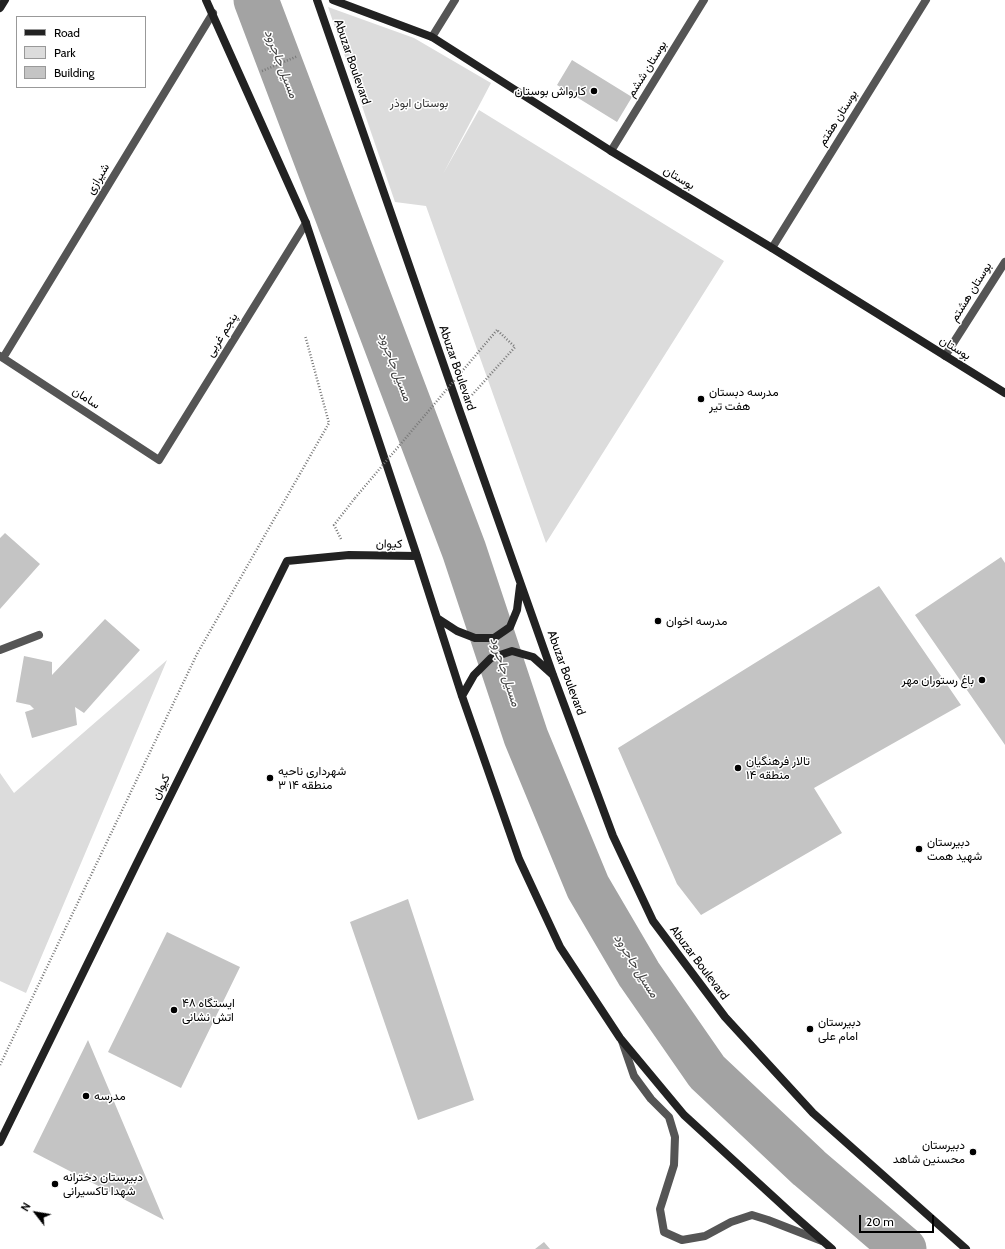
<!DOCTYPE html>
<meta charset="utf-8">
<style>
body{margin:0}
#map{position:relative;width:1005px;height:1249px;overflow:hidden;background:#fff;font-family:Cabin,sans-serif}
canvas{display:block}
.legend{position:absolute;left:16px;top:16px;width:130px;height:72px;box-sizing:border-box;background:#fff;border:1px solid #999;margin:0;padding:5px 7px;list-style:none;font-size:12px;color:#000}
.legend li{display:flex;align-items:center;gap:8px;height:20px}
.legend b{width:20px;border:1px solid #999}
.north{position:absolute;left:16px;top:1193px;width:40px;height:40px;-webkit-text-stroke:3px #fff;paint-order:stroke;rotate:301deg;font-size:11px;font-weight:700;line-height:16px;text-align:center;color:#000}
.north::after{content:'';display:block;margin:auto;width:14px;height:18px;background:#000;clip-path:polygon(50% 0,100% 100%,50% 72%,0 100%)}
.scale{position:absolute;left:859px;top:1215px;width:75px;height:18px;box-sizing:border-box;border:2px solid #000;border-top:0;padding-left:5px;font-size:12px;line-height:14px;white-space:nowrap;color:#000;-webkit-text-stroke:3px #fff;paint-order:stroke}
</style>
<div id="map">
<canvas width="1005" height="1249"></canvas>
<ul class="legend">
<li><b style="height:5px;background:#222"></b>Road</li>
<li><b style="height:11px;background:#dcdcdc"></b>Park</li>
<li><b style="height:11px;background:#c4c4c4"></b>Building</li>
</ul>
<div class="north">N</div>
<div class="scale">20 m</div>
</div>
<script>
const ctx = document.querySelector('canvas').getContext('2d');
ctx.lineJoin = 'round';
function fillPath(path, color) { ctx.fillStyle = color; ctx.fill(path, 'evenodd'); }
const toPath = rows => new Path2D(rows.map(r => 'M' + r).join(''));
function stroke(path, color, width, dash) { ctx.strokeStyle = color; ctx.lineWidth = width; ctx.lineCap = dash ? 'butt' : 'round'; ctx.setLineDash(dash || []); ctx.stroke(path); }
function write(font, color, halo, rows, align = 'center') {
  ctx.font = font + ' Cabin,Vazirmatn,sans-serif'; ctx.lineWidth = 3; ctx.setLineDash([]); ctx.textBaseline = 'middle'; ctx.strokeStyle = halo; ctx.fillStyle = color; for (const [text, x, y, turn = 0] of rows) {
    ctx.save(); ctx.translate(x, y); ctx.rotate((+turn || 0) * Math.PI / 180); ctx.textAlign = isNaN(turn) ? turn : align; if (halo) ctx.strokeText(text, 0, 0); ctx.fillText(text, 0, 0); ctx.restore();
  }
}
fillPath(toPath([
 [328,7,414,38,491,83,443,174,479,110,724,261,546,543,426,206,395,202],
 [167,660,26,993,0,981,0,773,14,793]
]), '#dcdcdc');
stroke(toPath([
 [256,0,464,550,526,737,588,887,639,974,707,1072,809,1168,904,1249]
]), '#a3a3a3', 45);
fillPath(toPath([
 [572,60,632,97,617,122,557,85],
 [5,533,40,564,0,609,0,538],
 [1001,557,1005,563,1005,745,915,615],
 [879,586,961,705,814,788,842,833,701,915,677,884,618,748],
 [105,619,140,650,84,713,75,707,77,725,32,738,25,712,34,709,30,705,16,702,24,656,52,662,52,675],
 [408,899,474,1100,418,1120,350,922],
 [167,932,240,967,181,1088,108,1052],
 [88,1040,164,1220,33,1152],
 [544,1242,550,1249,535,1249]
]), '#c4c4c4');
stroke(toPath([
 [262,71,298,56],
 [472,395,515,347,497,330],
 [341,539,334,525,355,498],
 [0,1065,197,654,329,423,305,335]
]), '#777', 2.5, [1, 2]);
stroke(toPath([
 [622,1041,634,1076,651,1099,669,1117,675,1137,674,1165,660,1209,664,1232,682,1240,705,1236,731,1222,752,1215,768,1220,822,1241]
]), '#555', 8);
stroke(toPath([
 [432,37,455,0],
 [611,151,704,0],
 [772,248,926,0],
 [0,356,159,460,306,223],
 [945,356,1005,262],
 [3,358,213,13],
 [0,650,39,635]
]), '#555', 8);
stroke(toPath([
 [206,0,306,223,417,556,462,696,519,859,560,947,620,1038,684,1115,791,1213,832,1249],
 [317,0,459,409,553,675,613,836,653,921,725,1017,813,1113,966,1249],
 [333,0,432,37,611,151,772,248,1005,393],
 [0,8,5,0],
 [437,618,457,631,475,638,494,638,510,627,517,610,520,586],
 [462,696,474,675,491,658,512,651,533,657,553,675],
 [0,1142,136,865,287,561,349,555,417,556]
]), '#222', 8);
stroke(toPath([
 [355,498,497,330]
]), '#777', 2.5, [1, 2]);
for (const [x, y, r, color] of [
 [594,91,4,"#000"],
 [701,399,4,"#000"],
 [658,621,4,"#000"],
 [982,680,4,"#000"],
 [738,768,4,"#000"],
 [270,778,4,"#000"],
 [919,849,4,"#000"],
 [174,1010,4,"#000"],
 [810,1029,4,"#000"],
 [86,1096,4,"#000"],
 [973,1152,4,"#000"],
 [55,1184,4,"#000"]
]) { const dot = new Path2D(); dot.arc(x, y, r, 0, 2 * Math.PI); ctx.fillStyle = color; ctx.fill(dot); stroke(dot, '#fff', 1.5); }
write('12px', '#000', '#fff', [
 ["Abuzar Boulevard",352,62,71],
 ["بوستان ششم",647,69,-58],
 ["بوستان هفتم",838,118,-58],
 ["بوستان",679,178,31],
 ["شیرازی",98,179,-59],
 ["بوستان هشتم",971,292,-58],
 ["پنجم غربی",222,335,-58],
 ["بوستان",955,348,32],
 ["Abuzar Boulevard",457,368,71],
 ["سامان",86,398,33],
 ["کیوان",389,544,1],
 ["Abuzar Boulevard",566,673,70],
 ["کیوان",161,787,-64],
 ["Abuzar Boulevard",699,963,53]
]);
write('12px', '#000', '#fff', [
 ["کارواش بوستان",586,91,"right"],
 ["مدرسه دبستان",709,392],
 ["هفت تیر",709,406],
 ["مدرسه اخوان",666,621],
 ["باغ رستوران مهر",974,680,"right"],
 ["تالار فرهنگیان",746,761],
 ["منطقه ۱۴",746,775],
 ["شهرداری ناحیه",278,771],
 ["۳ منطقه ۱۴",278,785],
 ["دبیرستان",927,842],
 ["شهید همت",927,856],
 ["ایستگاه ۴۸",182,1003],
 ["اتش نشانی",182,1017],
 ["دبیرستان",818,1022],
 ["امام علی",818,1036],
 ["مدرسه",94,1096],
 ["دبیرستان",965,1145,"right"],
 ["محسنین شاهد",965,1159,"right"],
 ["دبیرستان دخترانه",63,1177],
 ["شهدا تاکسیرانی",63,1191]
], 'left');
write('12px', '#333', '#fff', [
 ["بوستان ابوذر",419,103]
]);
write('italic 13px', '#444', '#fff', [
 ["مسیل جاجرود",281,64,69],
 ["مسیل جاجرود",395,367,69],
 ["مسیل جاجرود",505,672,72],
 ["مسیل جاجرود",636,966,58]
]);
</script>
